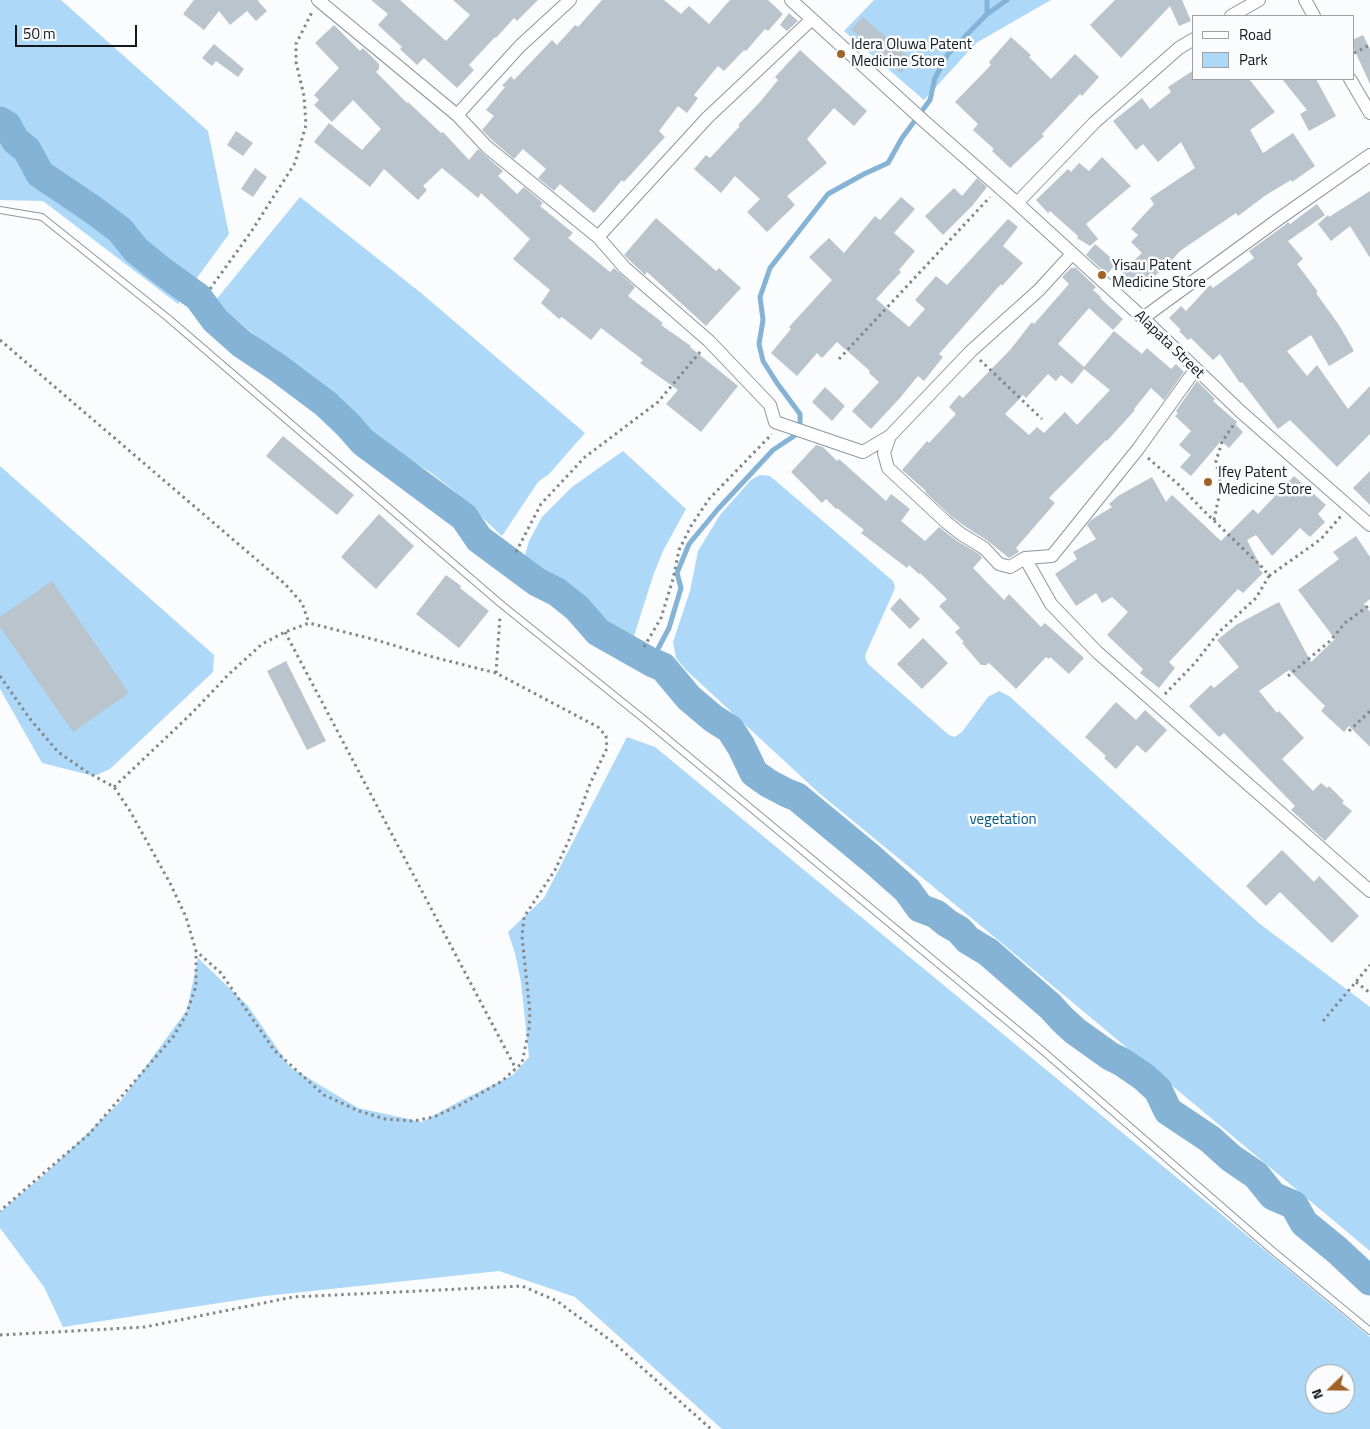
<!DOCTYPE html>
<style>
body{margin:0}
#map{position:relative;width:1370px;height:1429px;overflow:hidden;background:#fafcfe;font-family:"Titillium Web",sans-serif}
canvas{display:block}
.legend{position:absolute;left:1192px;top:15px;width:162px;height:65px;box-sizing:border-box;background:#fafcfe;border:1px solid #9ea1a3;margin:0;padding:6px 9px;list-style:none;font-size:15px;color:#14181b}
.legend li{display:flex;align-items:center;gap:10px;height:25px}
.legend b{width:25px;border:1px solid #9ea1a3}
.north{position:absolute;left:1305px;top:1364px;width:50px;height:50px;box-sizing:border-box;background:#fafcfe;border:1px solid #9ea1a3;border-radius:50%;rotate:248deg;font-size:14px;font-weight:700;line-height:20px;text-align:center;color:#14181b}
.north::after{content:'';display:block;margin:auto;width:18px;height:22px;background:#a06227;clip-path:polygon(50% 0,100% 100%,50% 72%,0 100%)}
.scale{position:absolute;left:15px;top:25px;width:122px;height:22px;box-sizing:border-box;border:2px solid #14181b;border-top:0;padding-left:6px;font-size:15px;line-height:18px;white-space:nowrap;color:#14181b;-webkit-text-stroke:4px #fafcfe;paint-order:stroke}
</style>
<div id="map">
<canvas width="1370" height="1429"></canvas>
<ul class="legend">
<li><b style="height:6px;background:#fff"></b>Road</li>
<li><b style="height:14px;background:#add8f8"></b>Park</li>
</ul>
<div class="north">N</div>
<div class="scale">50 m</div>
</div>
<script>
const ctx = document.querySelector('canvas').getContext('2d');
ctx.lineJoin = 'round';
function fillPath(path, color) { ctx.fillStyle = color; ctx.fill(path, 'evenodd'); }
const toPath = rows => new Path2D(rows.map(r => 'M' + r).join(''));
function stroke(path, color, width, dash) { ctx.strokeStyle = color; ctx.lineWidth = width; ctx.lineCap = dash ? 'butt' : 'round'; ctx.setLineDash(dash || []); ctx.stroke(path); }
function write(font, color, halo, rows, align = 'center') {
  ctx.font = font + ' "Titillium Web",sans-serif'; ctx.lineWidth = 5; ctx.setLineDash([]); ctx.textBaseline = 'middle'; ctx.strokeStyle = halo; ctx.fillStyle = color; for (const [text, x, y, turn = 0] of rows) {
    ctx.save(); ctx.translate(x, y); ctx.rotate((+turn || 0) * Math.PI / 180); ctx.textAlign = isNaN(turn) ? turn : align; if (halo) ctx.strokeText(text, 0, 0); ctx.fillText(text, 0, 0); ctx.restore();
  }
}
fillPath(toPath([
 [0,0,61,0,208,131,229,234,178,304,43,201,0,200],
 [874,0,1051,0,976,43,924,100,844,31],
 [300,197,421,293,585,433,549,474,538,482,502,536,453,490,430,472,375,438,215,301],
 [623,451,686,509,663,551,653,576,633,639,590,622,523,561,529,541,542,517,572,487],
 [0,466,214,655,213,672,110,769,94,776,42,763,0,689],
 [760,475,770,476,893,581,895,587,893,593,866,653,865,658,868,664,949,735,955,737,962,732,988,697,999,691,1009,696,1260,924,1370,1007,1370,1251,986,930,819,793,685,669,676,658,673,642,690,591,698,551,720,515,751,480],
 [627,737,655,747,1370,1337,1370,1429,722,1429,575,1297,499,1271,265,1296,63,1327,44,1287,0,1228,0,1212,46,1173,120,1102,187,1010,198,958,248,1006,290,1067,358,1108,422,1122,462,1100,513,1075,529,1057,521,982,515,953,508,932,544,898],
 [1315,1374,1345,1374,1345,1404,1315,1404]
]), '#add8f8');
stroke(toPath([
 [987,14,987,0],
 [651,662,669,628,681,588,677,573,689,544,718,509,773,450,800,432,800,414,777,383,763,361,759,344,763,320,760,297,770,268,828,194,864,174,888,163,902,138,930,100,935,78,948,54,987,14,1007,0]
]), '#85b3d5', 5);
stroke(toPath([
 [0,121,7,125,15,140,27,150,40,174,92,209,120,230,136,250,162,271,198,297,215,320,242,344,278,368,326,404,348,425,363,442,464,517,479,539,537,582,557,592,577,608,598,632,651,662,663,667,689,698,714,719,730,729,741,746,754,773,768,783,787,793,797,797,872,859,907,890,920,908,936,914,947,923,959,930,968,940,988,952,1050,1006,1063,1020,1075,1031,1110,1056,1122,1062,1144,1077,1158,1090,1168,1111,1210,1139,1231,1158,1256,1175,1273,1196,1294,1205,1304,1223,1337,1250,1370,1281]
]), '#85b3d5', 29);
fillPath(toPath([
 [194,0,259,0,258,1,267,11,256,21,247,11,230,25,219,11,204,30,183,14],
 [371,0,400,0,446,41,470,15,453,0,538,0,517,21,514,18,496,38,495,37,469,65,474,70,457,88,424,58,417,65,400,49,402,47,378,25,388,14],
 [602,0,664,0,681,14,689,6,709,24,730,0,768,0,783,14,768,31,765,29,746,51,744,50,724,71,718,66,694,95,698,98,687,113,678,106,659,131,665,137,624,182,622,180,594,213,560,184,554,191,538,178,546,169,523,149,514,159,493,141,482,130,494,116,486,110,505,87,502,86,511,76,514,80,552,40,557,45,575,25,578,27],
 [1115,0,1182,0,1191,21,1179,26,1170,6,1121,58,1090,25],
 [789,13,798,21,787,31,780,25],
 [863,17,912,60,901,73,851,29],
 [334,25,360,51,363,48,379,64,379,69,376,72,407,103,408,102,441,133,443,132,469,160,478,149,503,171,498,176,517,194,524,187,543,203,540,206,573,233,568,238,610,272,614,268,635,287,628,296,663,323,661,325,691,346,690,347,738,386,701,432,666,404,678,390,640,363,643,360,601,328,591,340,562,317,559,319,541,303,550,290,513,259,530,239,481,193,478,198,442,168,423,186,427,190,418,200,384,169,370,187,314,142,329,123,362,150,381,129,353,100,332,122,314,105,319,100,314,95,339,68,315,43],
 [1363,35,1370,49,1370,84,1354,49,1354,39],
 [1011,37,1031,55,1029,57,1051,79,1075,54,1099,77,1082,96,1080,94,1042,134,1044,136,1010,168,992,151,994,149,973,130,978,124,955,102,991,65,989,62],
 [214,44,244,69,238,77,216,61,212,66,202,58],
 [800,50,867,111,854,126,834,108,807,139,827,163,787,196,795,205,767,232,747,212,760,199,735,176,721,193,694,169,706,155,710,158,740,126,738,125,760,102,778,80,775,77],
 [1194,70,1194,79,1249,79,1275,112,1250,130,1263,153,1293,133,1315,166,1292,182,1291,180,1266,195,1238,216,1236,213,1180,251,1162,271,1161,270,1140,291,1122,272,1142,253,1131,242,1138,235,1131,229,1154,204,1150,198,1195,168,1181,142,1158,162,1143,144,1136,150,1113,121,1142,98,1150,109,1171,92,1168,87],
 [1282,79,1316,79,1336,116,1309,131,1300,114,1307,110],
 [236,131,253,143,243,156,227,145],
 [1102,157,1131,186,1086,224,1098,239,1090,246,1077,238,1078,236,1050,211,1048,213,1036,200,1068,169,1071,172,1079,163,1089,171],
 [255,168,267,177,253,197,241,189],
 [977,178,987,187,972,206,943,235,925,216,954,188,962,196],
 [1370,191,1370,258,1350,226,1331,241,1318,224,1328,215,1329,217],
 [901,197,915,209,894,233,915,251,899,270,901,272,876,299,909,327,925,309,915,300,936,276,947,285,1008,219,1018,227,1003,246,1023,263,1002,286,1001,284,939,354,943,357,924,381,918,376,899,399,871,429,852,411,879,382,869,373,870,371,837,342,822,358,817,353,797,376,771,353,791,329,789,327,832,280,809,257,829,238,844,253,875,216,880,220],
 [1317,204,1325,215,1288,241,1303,259,1297,264,1318,292,1316,293,1339,325,1354,351,1329,366,1311,335,1287,351,1307,376,1317,365,1348,409,1370,386,1370,434,1337,467,1290,420,1278,429,1242,382,1240,383,1220,354,1213,360,1191,338,1188,340,1179,331,1181,330,1169,318,1181,306,1186,311,1210,285,1213,288,1254,258,1249,251,1285,225,1288,222,1290,224],
 [656,218,716,271,719,268,741,288,706,326,647,272,645,275,624,255],
 [1095,244,1117,263,1107,274,1086,255],
 [1072,267,1074,269,1075,267,1096,287,1093,290,1101,297,1100,298,1123,319,1113,330,1089,308,1058,344,1084,367,1114,331,1142,354,1147,348,1171,369,1176,364,1184,372,1164,400,1151,388,1134,409,1135,410,1107,441,1106,440,1049,498,1055,503,1016,548,1019,552,1009,558,988,541,966,527,951,516,925,492,926,491,902,470,927,441,929,443,956,414,949,407,959,395,963,398,1010,350,1032,322,1034,324,1069,284,1062,277],
 [1084,369,1110,390,1077,425,1065,412,1044,433,1037,427,1029,435,1005,414,1023,395,1026,398,1048,374,1056,381,1061,375,1072,384],
 [1197,381,1215,399,1213,401,1237,422,1236,425,1243,432,1229,448,1221,441,1191,476,1180,467,1191,455,1179,445,1191,431,1175,416,1178,413,1176,411],
 [825,387,845,406,832,421,812,402],
 [283,436,354,495,337,515,266,456],
 [816,445,823,447,837,461,839,459,886,501,891,494,910,509,901,521,925,541,939,527,957,541,979,554,982,558,973,568,1004,600,1009,594,1041,627,1045,623,1084,658,1069,674,1050,657,1049,659,1046,657,1016,689,989,663,986,665,981,665,962,643,964,642,955,632,960,628,939,606,947,599,920,573,919,574,909,565,907,568,861,533,864,530,837,508,836,509,826,499,822,503,791,472],
 [1370,471,1370,505,1353,488],
 [1294,476,1326,505,1318,514,1325,522,1310,537,1300,528,1272,556,1256,535,1247,540,1261,567,1259,569,1263,573,1243,593,1238,589,1169,662,1175,668,1159,688,1140,673,1143,669,1107,635,1128,612,1112,597,1102,603,1096,593,1076,606,1055,574,1077,559,1073,552,1096,539,1087,525,1091,520,1112,507,1109,504,1118,496,1152,477,1166,502,1172,495,1221,541,1253,509,1258,514],
 [379,514,414,546,376,589,341,557],
 [1356,536,1370,557,1370,599,1364,604,1370,612,1370,747,1349,726,1344,732,1321,711,1325,706,1289,670,1259,691,1277,713,1279,711,1304,738,1282,759,1313,791,1321,783,1327,788,1329,786,1344,801,1342,803,1352,811,1325,841,1291,810,1295,806,1224,733,1219,737,1189,706,1211,685,1214,688,1239,667,1217,640,1236,625,1279,602,1311,662,1335,639,1298,590,1339,559,1333,552],
 [446,575,461,586,460,588,489,611,459,648,416,614],
 [52,581,129,693,73,732,0,627,0,617],
 [900,598,920,619,910,629,890,609],
 [923,638,948,663,922,689,897,664],
 [286,661,326,741,307,750,267,671],
 [1116,702,1136,720,1145,710,1167,730,1146,753,1137,745,1116,769,1104,758,1106,756,1085,737],
 [1282,850,1314,882,1319,876,1359,916,1332,943,1280,892,1266,906,1246,886]
]), '#b9c4cd');
const service = toPath([
 [0,210,42,217,168,318,501,604,645,720,1043,1051,1273,1251,1370,1331]
]);
const minor = toPath([
 [318,0,457,115,487,147,598,237,625,268,709,341,770,405,775,422,863,452,890,436,971,351,1039,290,1072,254],
 [791,0,925,122,1017,203,1143,318,1241,412,1370,525],
 [1305,0,1314,16],
 [1231,16,1259,0],
 [1350,79,1370,113],
 [457,115,520,46,570,0],
 [1017,203,1095,122,1179,48,1194,39],
 [598,237,707,118,812,19],
 [1143,318,1280,218,1370,155],
 [890,436,884,453,888,468,946,522,961,534,984,548,999,564,1010,567,1025,558,1052,556,1138,449,1195,370],
 [1025,558,1051,604,1097,652,1370,891]
]);
stroke(service, '#8c979f', 8);
stroke(minor, '#8c979f', 14);
stroke(toPath([
 [1354,53,1370,45],
 [210,289,251,232,295,163,306,125,304,96,296,62,296,44,312,12],
 [0,340,285,584,302,603,309,623],
 [839,359,990,197],
 [980,360,1042,419],
 [1148,458,1179,485,1203,510,1263,568,1269,576,1256,598,1219,632,1195,663,1164,695],
 [1214,520,1221,487,1216,461,1222,442,1234,424],
 [516,552,541,504,585,457,658,402,700,352],
 [1269,576,1321,539,1341,516],
 [285,632,516,1069],
 [644,647,661,618,673,579,679,550,691,526,709,499,772,434],
 [496,673,500,616],
 [0,676,30,719,58,752,87,772,114,787,130,811,170,883,186,917,196,951,196,986,186,1015,173,1037,89,1134,0,1211],
 [1288,676,1330,641,1345,623,1368,606,1370,607],
 [1349,731,1370,711],
 [114,787,192,713,228,675,262,644,285,632,309,623,376,640,429,656,496,673,598,727,606,736,607,748,590,784,569,840,555,870,524,917,522,936,530,1013,529,1029,522,1063,502,1081,462,1104,434,1117,413,1121,385,1119,359,1111,324,1095,274,1050,221,973,196,951],
 [1356,982,1370,993],
 [1323,1021,1370,965],
 [0,1335,145,1327,293,1297,522,1286,557,1301,614,1343,711,1429]
]), '#838688', 3, [2.5, 4]);
stroke(service, '#fff', 6);
stroke(minor, '#fff', 12);
for (const [x, y, r, color] of [
 [841,54,5,"#a06227"],
 [1102,275,5,"#a06227"],
 [1208,482,5,"#a06227"]
]) { const dot = new Path2D(); dot.arc(x, y, r, 0, 2 * Math.PI); ctx.fillStyle = color; ctx.fill(dot); stroke(dot, '#fafcfe', 2); }
write('15px', '#14181b', '#fafcfe', [
 ["Idera Oluwa Patent",851,45],
 ["Medicine Store",851,62],
 ["Yisau Patent",1112,266],
 ["Medicine Store",1112,283],
 ["Ifey Patent",1218,473],
 ["Medicine Store",1218,490]
], 'left');
write('15px', '#14181b', '#fafcfe', [
 ["Alapata Street",1169,345,44]
]);
write('15px', '#055783', '#fafcfe', [
 ["vegetation",1003,820]
]);
</script>
